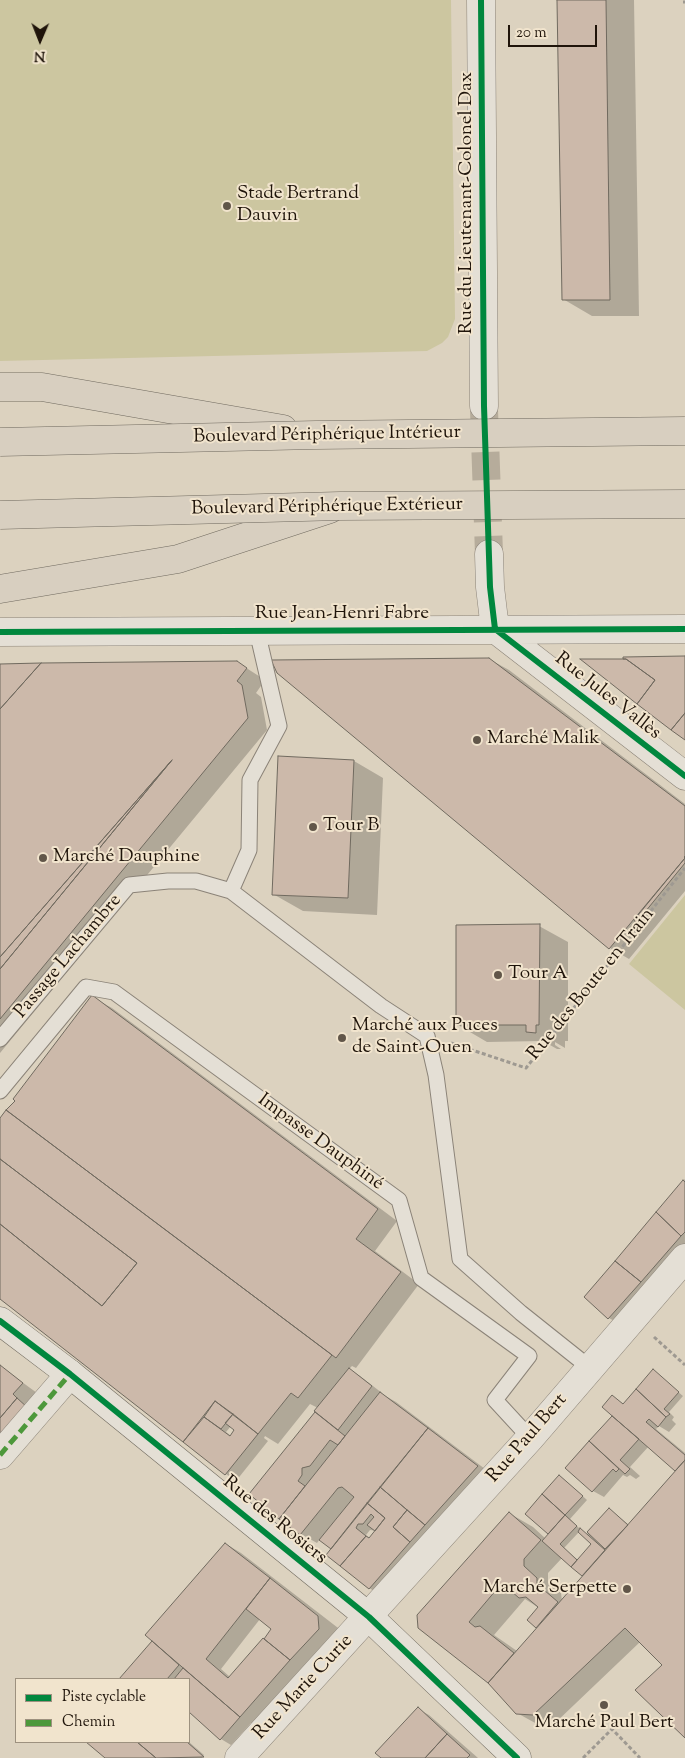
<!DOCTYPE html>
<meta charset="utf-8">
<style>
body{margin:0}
#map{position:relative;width:685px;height:1758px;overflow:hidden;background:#dcd2bf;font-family:"Sorts Mill Goudy",serif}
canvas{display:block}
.legend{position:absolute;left:15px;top:1678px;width:175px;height:65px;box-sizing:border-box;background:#f1e4cd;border:1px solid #9d917f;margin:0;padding:6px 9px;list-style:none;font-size:15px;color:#1f140a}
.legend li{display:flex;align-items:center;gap:10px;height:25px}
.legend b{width:25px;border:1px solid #9d917f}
.north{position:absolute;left:15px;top:15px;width:50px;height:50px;-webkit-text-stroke:4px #f1e4cd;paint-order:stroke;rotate:181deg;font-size:14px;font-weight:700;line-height:20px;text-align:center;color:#1f140a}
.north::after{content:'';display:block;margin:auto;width:18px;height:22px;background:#1f140a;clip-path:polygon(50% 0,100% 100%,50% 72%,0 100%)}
.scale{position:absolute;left:508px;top:25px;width:89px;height:22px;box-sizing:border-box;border:2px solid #1f140a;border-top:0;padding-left:6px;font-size:15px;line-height:18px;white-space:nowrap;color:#1f140a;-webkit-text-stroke:4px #f1e4cd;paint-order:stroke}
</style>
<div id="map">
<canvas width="685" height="1758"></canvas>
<ul class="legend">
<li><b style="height:6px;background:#00873e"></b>Piste cyclable</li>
<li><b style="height:6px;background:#4d983b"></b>Chemin</li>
</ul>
<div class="north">N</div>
<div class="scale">20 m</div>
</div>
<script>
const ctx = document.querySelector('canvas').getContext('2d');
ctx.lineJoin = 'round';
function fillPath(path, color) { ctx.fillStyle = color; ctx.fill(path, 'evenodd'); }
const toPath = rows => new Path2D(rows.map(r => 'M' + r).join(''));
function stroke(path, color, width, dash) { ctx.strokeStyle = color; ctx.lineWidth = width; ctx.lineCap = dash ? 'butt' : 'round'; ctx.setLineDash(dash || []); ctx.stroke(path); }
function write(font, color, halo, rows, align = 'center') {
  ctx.font = font + ' "Sorts Mill Goudy",serif'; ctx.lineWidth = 4; ctx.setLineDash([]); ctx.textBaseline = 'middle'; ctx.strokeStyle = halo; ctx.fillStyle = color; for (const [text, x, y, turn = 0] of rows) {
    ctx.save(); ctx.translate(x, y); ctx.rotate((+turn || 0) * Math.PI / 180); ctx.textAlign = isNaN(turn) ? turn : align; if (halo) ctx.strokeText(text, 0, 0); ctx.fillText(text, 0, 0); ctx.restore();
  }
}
fillPath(toPath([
 [0,0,451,0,455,319,448,337,442,343,427,351,0,361],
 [685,895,685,1010,629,964]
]), '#ccc6a0');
fillPath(toPath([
 [559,0,634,0,639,316,592,316,563,299],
 [489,659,509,670,685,804,685,891,629,959,610,948],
 [237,662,265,680,256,693,261,697,267,730,0,1053,0,665],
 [354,761,383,778,377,915,303,911,273,894],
 [539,926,568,942,568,1041,565,1041,565,1048,555,1042,555,1045,561,1049,557,1049,543,1041,487,1042,458,1025],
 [92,997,112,1008,397,1221,375,1251,419,1284,356,1368,352,1366,349,1369,360,1376,382,1393,382,1394,396,1402,493,1475,385,1597,369,1588,333,1549,320,1539,317,1543,301,1534,250,1494,315,1413,320,1416,318,1408,310,1404,278,1444,265,1436,264,1438,268,1441,236,1481,226,1474,0,1297,0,1119,17,1100],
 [231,1426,236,1430,231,1436,226,1432],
 [370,1530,377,1531,371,1539,366,1535],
 [685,1179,685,1249,625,1327,609,1318,586,1297],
 [0,1366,37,1393,0,1458],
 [653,1371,683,1396,669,1412,674,1417,672,1420,676,1424,669,1432,659,1426,656,1429,685,1453,685,1737,664,1666,640,1642,553,1725,537,1724,517,1713,488,1682,419,1628,509,1513,533,1527,546,1539,550,1534,527,1513,560,1476,587,1500,570,1519,581,1530,587,1534,609,1509,629,1525,677,1471,649,1446,630,1467,640,1476,636,1479,630,1475,627,1477,623,1475,604,1497,593,1491,567,1468,614,1415,612,1397,624,1404],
 [579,1532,593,1544,578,1560,564,1548],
 [562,1558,584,1576,562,1601,561,1593,548,1582,548,1573],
 [525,1599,539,1608,537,1626,538,1627,517,1651,494,1635],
 [226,1544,241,1553,342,1631,256,1725,251,1723,231,1745,221,1739,189,1711,189,1679,121,1679,154,1641],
 [260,1619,273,1629,230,1677,221,1669],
 [418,1709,429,1715,478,1758,383,1758],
 [88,1742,189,1742,204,1755,202,1758,107,1758]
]), '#0003');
const building = toPath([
 [557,0,606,0,610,300,562,300,557,0],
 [685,656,685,713,671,730,637,704,655,680,626,659,623,659,623,657,685,656],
 [489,658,685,806,685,856,684,857,685,858,609,949,277,673,271,660,489,658],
 [580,659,626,659,655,680,637,704,580,659],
 [237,661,247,668,237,681,242,685,248,718,0,1019,0,969,172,760,0,957,0,709,41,663,237,661],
 [41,663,0,709,0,664,41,663],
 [685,713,685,740,671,730,685,713],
 [278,756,354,760,348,898,272,895,278,756],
 [172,760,0,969,0,957,172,760],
 [685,858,685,863,636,923,634,920,685,858],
 [540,924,539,1025,536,1025,536,1033,526,1032,526,1025,456,1025,456,925,540,924],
 [92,995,378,1209,356,1239,401,1272,336,1358,6,1110,15,1101,13,1099,92,995],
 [6,1110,332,1355,298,1398,291,1393,258,1434,215,1401,183,1442,0,1299,0,1224,102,1306,137,1263,0,1159,0,1118,6,1110],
 [0,1159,137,1263,102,1306,0,1224,0,1159],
 [683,1180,685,1182,685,1232,681,1236,656,1212,683,1180],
 [656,1212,681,1236,641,1282,615,1261,656,1212],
 [615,1261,641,1282,608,1319,584,1297,615,1261],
 [0,1365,23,1383,13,1394,17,1398,0,1418,0,1365],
 [349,1368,372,1386,338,1430,314,1411,349,1368],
 [653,1369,679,1392,664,1409,670,1414,666,1417,636,1389,653,1369],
 [636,1389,666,1417,658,1427,649,1419,646,1422,685,1455,685,1460,675,1471,602,1407,612,1395,623,1404,636,1389],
 [380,1392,428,1428,331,1549,319,1540,354,1497,342,1487,338,1488,300,1535,279,1519,380,1392],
 [17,1398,28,1408,0,1440,0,1418,17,1398],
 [215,1401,233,1414,221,1429,204,1417,215,1401],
 [315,1412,345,1436,338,1445,330,1440,310,1466,302,1468,302,1475,298,1481,305,1486,279,1519,249,1494,315,1412],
 [233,1414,258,1434,225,1475,183,1442,204,1417,230,1436,234,1430,225,1423,233,1414],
 [612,1416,639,1439,620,1460,630,1469,625,1474,589,1441,612,1416],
 [428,1428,478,1466,425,1525,380,1487,428,1428],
 [589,1441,619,1469,616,1472,613,1469,592,1492,565,1468,589,1441],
 [685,1460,685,1738,635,1690,662,1665,625,1628,533,1715,516,1714,488,1683,685,1460],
 [559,1475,583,1496,565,1515,542,1494,559,1475],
 [380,1487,407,1510,393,1527,410,1542,369,1589,340,1566,366,1536,369,1538,385,1518,367,1503,380,1487],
 [542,1494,565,1515,548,1534,525,1514,542,1494],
 [367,1503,385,1518,375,1531,367,1525,374,1517,371,1514,363,1524,358,1524,356,1528,366,1536,340,1566,326,1555,367,1503],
 [609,1508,628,1525,605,1549,587,1532,609,1508],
 [407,1510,425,1525,410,1542,393,1527,407,1510],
 [509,1512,541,1540,524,1559,524,1566,537,1578,537,1584,558,1602,536,1628,527,1620,538,1607,526,1597,519,1598,502,1583,469,1622,475,1627,480,1626,514,1653,488,1683,418,1628,417,1615,509,1512],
 [565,1515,577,1526,560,1544,577,1560,571,1567,542,1541,565,1515],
 [580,1528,605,1550,582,1576,571,1567,591,1544,578,1532,580,1528],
 [225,1543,270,1578,206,1659,228,1678,263,1638,290,1660,240,1717,145,1635,225,1543],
 [270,1578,318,1616,319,1629,290,1660,264,1639,271,1629,246,1609,270,1578],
 [152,1641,179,1665,167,1679,119,1679,152,1641],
 [183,1668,240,1717,220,1740,189,1712,189,1679,174,1679,183,1668],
 [418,1707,447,1734,425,1758,381,1758,375,1753,418,1707],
 [447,1734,470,1755,467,1758,425,1758,447,1734],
 [86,1742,137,1742,156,1758,105,1758,86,1742],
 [137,1742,187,1742,204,1757,156,1758,137,1742]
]);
fillPath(building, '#ccb9aa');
stroke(building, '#706a5f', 1);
stroke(toPath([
 [484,410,489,554]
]), '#b6ac9b', 28, [28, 14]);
const lane = toPath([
 [231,891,249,850,250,780,279,726,257,631],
 [0,1039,129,885,168,881,196,881,231,891,381,1006,427,1036,436,1075,460,1259,521,1313,590,1368],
 [0,1091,86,987,114,992,399,1200,421,1278,529,1356,495,1400,530,1438]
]);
const street = toPath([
 [481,0,484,406],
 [489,554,490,587,495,629,685,776],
 [0,632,685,629],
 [0,1455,70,1374],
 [239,1758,530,1438,685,1258]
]);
const secondary = toPath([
 [0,1321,70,1374,369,1617,517,1758]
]);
const highway = toPath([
 [0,387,42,387,283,429],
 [0,589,178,559,330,509]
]);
stroke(lane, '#8b8378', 17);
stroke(street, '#8b8378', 29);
stroke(secondary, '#706a5f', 29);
stroke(highway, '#706a5f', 29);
stroke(toPath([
 [683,2,685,2],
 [451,1043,526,1068,685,868],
 [654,1337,685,1365],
 [583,1758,612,1729,640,1758]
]), '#9e9991', 3, [4, 2.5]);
stroke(lane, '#e4dfd5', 15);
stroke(street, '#e4dfd5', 28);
stroke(secondary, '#e4dfd5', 28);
stroke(highway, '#d8cfc0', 28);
const highwayBridge = toPath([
 [0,442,316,435,685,431],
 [0,515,340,506,685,504]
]);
stroke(highwayBridge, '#706a5f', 29, []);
stroke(highwayBridge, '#d8cfc0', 28);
stroke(toPath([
 [0,1455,70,1374]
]), '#4d983b', 5, [10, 5]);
stroke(toPath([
 [481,0,484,406,490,587,495,629,685,776],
 [0,632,685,629],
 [0,1321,70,1374,369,1617,517,1758]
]), '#00873e', 6);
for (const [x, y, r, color] of [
 [227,206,5,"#615649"],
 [477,740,5,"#615649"],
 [313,827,5,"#615649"],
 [43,858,5,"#615649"],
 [498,975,5,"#615649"],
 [342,1038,5,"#615649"],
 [627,1589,5,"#615649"],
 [604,1705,5,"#615649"]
]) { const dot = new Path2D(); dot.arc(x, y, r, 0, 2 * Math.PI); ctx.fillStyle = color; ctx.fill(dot); stroke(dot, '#f1e4cd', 2); }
write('19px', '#1f140a', '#f1e4cd', [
 ["Stade Bertrand",237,195],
 ["Dauvin",237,217],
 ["Marché Malik",487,740],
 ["Tour B",323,827],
 ["Marché Dauphine",53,858],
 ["Tour A",508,975],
 ["Marché aux Puces",352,1027],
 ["de Saint-Ouen",352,1049],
 ["Marché Serpette",617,1589,"right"],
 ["Marché Paul Bert",604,1724,"center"]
], 'left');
write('19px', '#1f140a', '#f1e4cd', [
 ["Rue du Lieutenant-Colonel Dax",468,203,-90],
 ["Boulevard Périphérique Intérieur",327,436,-1],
 ["Boulevard Périphérique Extérieur",327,508,-1],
 ["Rue Jean-Henri Fabre",342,615],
 ["Rue Jules Vallès",607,697,38],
 ["Passage Lachambre",69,957,-50],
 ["Rue des Boute en Train",592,985,-51],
 ["Impasse Dauphiné",320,1143,36],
 ["Rue Paul Bert",528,1439,-49],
 ["Rue des Rosiers",274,1521,39],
 ["Rue Marie Curie",304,1688,-47]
]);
</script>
